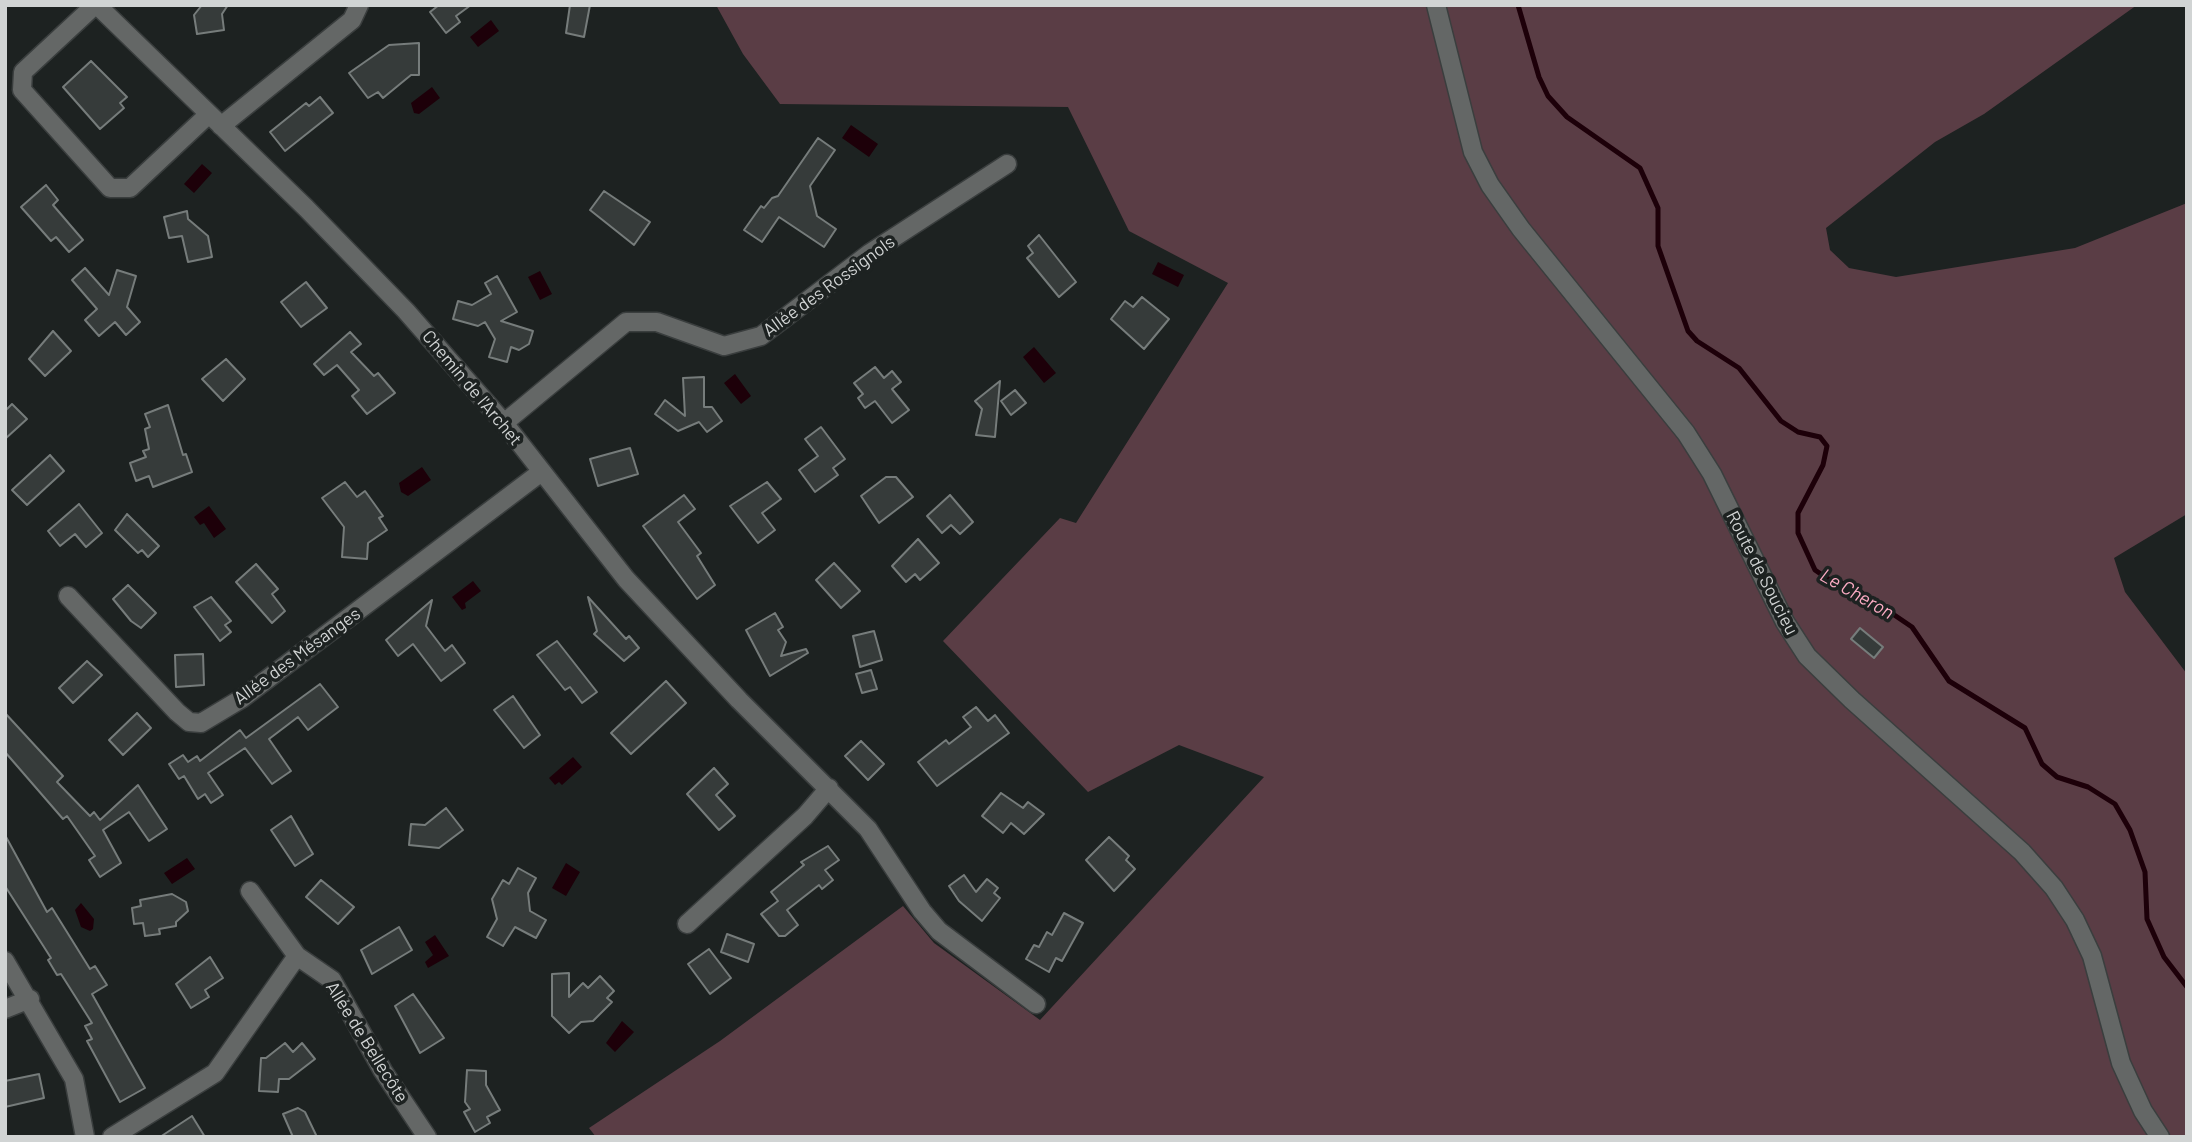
<!DOCTYPE html>
<meta charset="utf-8">
<style>
body{margin:0}
#map{position:relative;width:2192px;height:1142px;overflow:hidden;background:#1d2221;font-family:Barlow,sans-serif}
canvas{display:block}
.frame{position:absolute;inset:0;border:7px solid #d1d4d4;pointer-events:none}
</style>
<div id="map">
<canvas width="2192" height="1142"></canvas>
<div class="frame"></div>
</div>
<script>
const ctx = document.querySelector('canvas').getContext('2d');
ctx.lineJoin = 'round';
function fillPath(path, color) { ctx.fillStyle = color; ctx.fill(path, 'evenodd'); }
const toPath = rows => new Path2D(rows.map(r => 'M' + r).join(''));
function stroke(path, color, width, dash) { ctx.strokeStyle = color; ctx.lineWidth = width; ctx.lineCap = dash ? 'butt' : 'round'; ctx.setLineDash(dash || []); ctx.stroke(path); }
function write(font, color, halo, rows, align = 'center') {
  ctx.font = font + ' Barlow,sans-serif'; ctx.lineWidth = 7; ctx.setLineDash([]); ctx.textBaseline = 'middle'; ctx.strokeStyle = halo; ctx.fillStyle = color; for (const [text, x, y, turn = 0] of rows) {
    ctx.save(); ctx.translate(x, y); ctx.rotate((+turn || 0) * Math.PI / 180); ctx.textAlign = isNaN(turn) ? turn : align; if (halo) ctx.strokeText(text, 0, 0); ctx.fillText(text, 0, 0); ctx.restore();
  }
}
fillPath(toPath([
 [716,5,2137,5,1984,114,1935,142,1826,228,1830,250,1849,268,1896,277,2075,248,2187,203,2187,514,2114,558,2125,592,2187,674,2187,1137,596,1137,589,1128,720,1041,903,906,934,943,1040,1020,1264,777,1179,745,1088,792,943,641,1060,518,1076,523,1228,283,1129,231,1068,107,780,104,743,54]
]), '#5a3d45');
fillPath(toPath([
 [491,20,499,31,478,47,470,37],
 [432,87,440,98,419,114,414,113,411,103],
 [851,125,878,144,869,157,842,138],
 [202,164,212,173,194,193,184,184],
 [1158,262,1184,275,1178,287,1152,274],
 [540,271,552,294,540,300,528,277],
 [1034,347,1056,373,1044,383,1023,357],
 [735,374,751,396,741,404,724,383],
 [422,467,431,480,408,496,401,492,399,483],
 [209,506,226,529,214,538,204,523,200,525,194,517],
 [473,581,481,591,465,603,466,608,462,610,452,597],
 [573,757,582,767,562,785,559,782,555,785,549,778],
 [187,858,195,869,172,884,164,873],
 [566,863,580,872,566,896,552,888],
 [81,903,94,919,93,929,90,931,81,927,75,910],
 [435,935,449,956,428,968,425,962,433,955,425,942],
 [622,1021,634,1032,615,1052,606,1043]
]), '#1d0009');
stroke(toPath([
 [1518,5,1539,77,1548,96,1567,117,1640,168,1658,208,1658,246,1688,331,1697,341,1739,368,1781,421,1798,432,1820,437,1827,446,1823,465,1798,513,1798,533,1815,570,1828,579,1853,587,1912,627,1949,681,2025,728,2042,764,2057,777,2088,787,2115,804,2130,830,2145,872,2147,919,2164,957,2187,987]
]), '#1d0009', 5);
const building = toPath([
 [202,5,228,5,222,14,224,30,197,34,194,15,202,5],
 [439,5,471,5,456,16,460,22,446,33,430,12,439,5],
 [570,5,590,5,584,37,566,33,570,5],
 [419,43,419,75,411,75,383,98,378,92,368,98,349,73,389,45,419,43],
 [91,61,127,97,120,103,124,108,100,129,63,87,91,61],
 [320,97,333,113,285,151,270,132,306,103,309,106,320,97],
 [818,138,835,150,810,186,817,216,836,229,824,247,779,217,762,242,744,230,761,206,764,208,772,198,778,196,818,138],
 [46,185,58,200,53,205,83,240,69,252,56,237,51,241,21,207,46,185],
 [604,191,650,222,634,245,590,210,604,191],
 [187,211,188,219,208,236,212,257,188,262,182,236,169,238,164,217,187,211],
 [1039,235,1076,282,1059,297,1027,258,1033,253,1028,246,1039,235],
 [85,268,109,295,117,270,136,276,127,307,140,322,126,335,115,322,99,336,85,320,97,309,72,280,85,268],
 [497,276,517,312,501,321,533,331,529,344,519,350,511,347,507,362,489,357,495,339,485,322,478,326,453,319,458,301,472,305,491,294,485,283,497,276],
 [306,282,327,308,301,327,281,302,306,282],
 [1142,297,1169,319,1144,349,1111,319,1125,301,1133,307,1142,297],
 [53,331,71,351,45,376,29,359,53,331],
 [350,332,361,344,351,352,374,376,378,373,395,393,367,414,352,396,359,390,337,365,324,375,314,364,350,332],
 [226,359,245,379,223,401,202,379,226,359],
 [875,367,884,378,892,371,901,382,892,389,909,410,892,423,875,401,865,408,858,398,863,394,854,383,875,367],
 [704,377,704,407,712,407,722,421,707,432,699,422,678,431,655,414,665,400,685,416,683,378,704,377],
 [1000,381,995,437,976,435,982,409,975,401,1000,381],
 [1015,390,1026,403,1011,415,1001,401,1015,390],
 [12,404,27,419,5,439,5,411,12,404],
 [168,405,183,455,186,454,192,472,153,487,149,476,136,481,130,463,146,457,143,451,149,449,145,429,150,427,145,414,168,405],
 [821,427,845,459,833,468,838,475,815,492,799,470,818,456,805,439,821,427],
 [630,448,638,474,598,486,590,459,630,448],
 [50,455,64,471,27,505,12,490,50,455],
 [886,477,896,477,913,497,879,523,861,496,886,477],
 [345,482,357,497,365,491,383,516,379,518,387,530,368,543,367,559,342,557,344,527,322,498,345,482],
 [767,482,781,499,762,513,775,530,758,543,730,506,767,482],
 [684,495,695,509,678,522,701,553,697,556,715,585,697,599,643,526,684,495],
 [950,495,973,522,960,534,951,525,942,533,927,516,950,495],
 [79,504,102,533,86,547,75,534,60,546,48,531,79,504],
 [127,514,159,546,148,557,142,550,138,553,115,530,127,514],
 [918,539,939,563,920,580,915,574,906,582,892,566,918,539],
 [834,563,860,591,841,608,816,580,834,563],
 [256,564,278,589,272,594,285,611,272,623,236,582,256,564],
 [128,585,156,613,141,628,131,621,113,599,128,585],
 [211,597,231,621,225,625,231,632,220,641,194,607,211,597],
 [588,597,626,639,629,636,639,648,624,661,594,634,597,631,588,597],
 [432,600,426,626,445,651,452,645,465,663,441,681,413,644,398,656,386,640,432,600],
 [775,613,783,627,778,630,786,642,781,656,806,649,808,653,770,676,746,630,775,613],
 [1860,628,1883,647,1874,658,1851,639,1860,628],
 [874,631,882,660,860,667,853,636,874,631],
 [557,641,597,692,582,703,570,687,565,690,537,655,557,641],
 [203,654,204,685,176,687,175,655,203,654],
 [87,661,102,675,73,703,59,688,87,661],
 [871,670,877,689,862,693,856,674,871,670],
 [666,681,686,703,631,754,611,733,666,681],
 [320,684,338,707,308,730,298,717,269,739,291,771,272,784,245,748,208,773,223,795,211,803,205,794,198,799,184,776,179,779,169,764,183,755,188,762,197,756,200,761,240,730,246,738,320,684],
 [513,696,540,735,524,748,494,710,513,696],
 [976,707,988,721,995,715,1009,733,937,786,918,762,946,740,949,744,971,727,963,717,976,707],
 [5,713,63,776,57,782,90,816,94,812,100,820,138,785,167,829,149,841,129,812,103,830,121,863,100,877,89,860,95,856,67,816,63,819,5,752,5,713],
 [137,713,151,728,123,755,109,740,137,713],
 [861,741,884,764,868,780,845,756,861,741],
 [714,768,728,784,716,795,735,816,719,830,687,794,714,768],
 [1001,793,1023,808,1028,802,1044,814,1024,834,1011,823,1003,833,982,816,1001,793],
 [446,808,463,830,439,848,409,845,411,824,425,825,446,808],
 [291,816,313,854,295,866,271,830,291,816],
 [5,835,47,912,52,908,90,969,95,966,107,985,92,994,145,1088,120,1102,87,1041,92,1039,85,1026,92,1023,61,974,57,975,48,960,51,958,5,886,5,835],
 [1109,837,1129,856,1126,860,1135,869,1114,891,1086,860,1109,837],
 [828,846,839,860,825,870,833,880,822,889,819,885,787,910,798,925,785,936,779,936,761,914,778,901,771,892,804,865,801,862,828,846],
 [518,868,536,878,528,893,530,911,546,920,536,938,515,927,503,946,487,937,497,919,492,899,503,880,509,884,518,868],
 [964,875,976,892,987,879,998,888,994,893,1000,898,982,921,959,901,949,886,964,875],
 [321,880,354,907,338,924,306,897,321,880],
 [172,894,186,902,188,911,176,922,176,926,159,929,160,934,145,936,143,923,134,924,132,908,141,906,140,900,172,894],
 [1064,913,1083,923,1062,961,1056,958,1049,972,1026,959,1034,945,1039,947,1047,932,1052,935,1064,913],
 [399,927,412,950,372,974,361,950,399,927],
 [727,934,754,944,748,962,721,952,727,934],
 [709,949,731,978,710,994,688,964,709,949],
 [210,957,223,978,205,990,209,997,191,1008,176,984,210,957],
 [569,973,569,997,583,983,588,988,600,976,614,991,607,998,612,1002,593,1021,581,1022,569,1033,552,1016,552,974,569,973],
 [413,994,444,1038,420,1053,395,1006,413,994],
 [285,1043,293,1052,302,1043,315,1059,289,1079,279,1079,278,1092,259,1091,261,1058,266,1058,285,1043],
 [467,1070,486,1071,486,1085,500,1110,487,1117,490,1123,475,1132,464,1112,470,1109,465,1102,467,1070],
 [39,1074,44,1098,5,1107,5,1081,39,1074],
 [298,1108,305,1112,317,1137,293,1137,283,1114,298,1108],
 [192,1116,205,1137,160,1137,192,1116]
]);
fillPath(building, '#363b3a');
stroke(building, '#767c7b', 2);
const minor = toPath([
 [95,5,23,72,22,90,110,188,130,188,209,114],
 [97,5,306,208,406,311,504,423,626,579,739,700,868,829,922,911,939,931,1036,1004],
 [1436,5,1473,152,1490,185,1521,229,1686,433,1712,474,1785,622,1807,656,1852,700,2022,852,2054,888,2075,920,2092,956,2121,1063,2143,1111,2160,1137],
 [221,126,352,20,359,5],
 [504,423,626,322,657,322,724,346,761,336,870,253,1007,164],
 [68,596,177,712,189,722,201,723,241,699,540,473],
 [250,891,297,956,332,980,383,1071,427,1137],
 [687,924,805,816,829,788],
 [5,961,74,1079,85,1137],
 [5,1009,30,999],
 [112,1137,215,1073,297,956]
]);
stroke(minor, '#3a3e3e', 21);
stroke(minor, '#646766', 18);
write('18px', '#d1d4d4', '#1d2221', [
 ["Allée des Rossignols",829,286,-36],
 ["Chemin de l'Archet",472,388,50],
 ["Route de Soucieu",1762,573,63],
 ["Allée des Mésanges",297,656,-36],
 ["Allée de Bellecôte",367,1042,58]
]);
write('italic 19px', '#fbabc3', '#1d2221', [
 ["Le Cheron",1857,594,30]
]);
</script>
